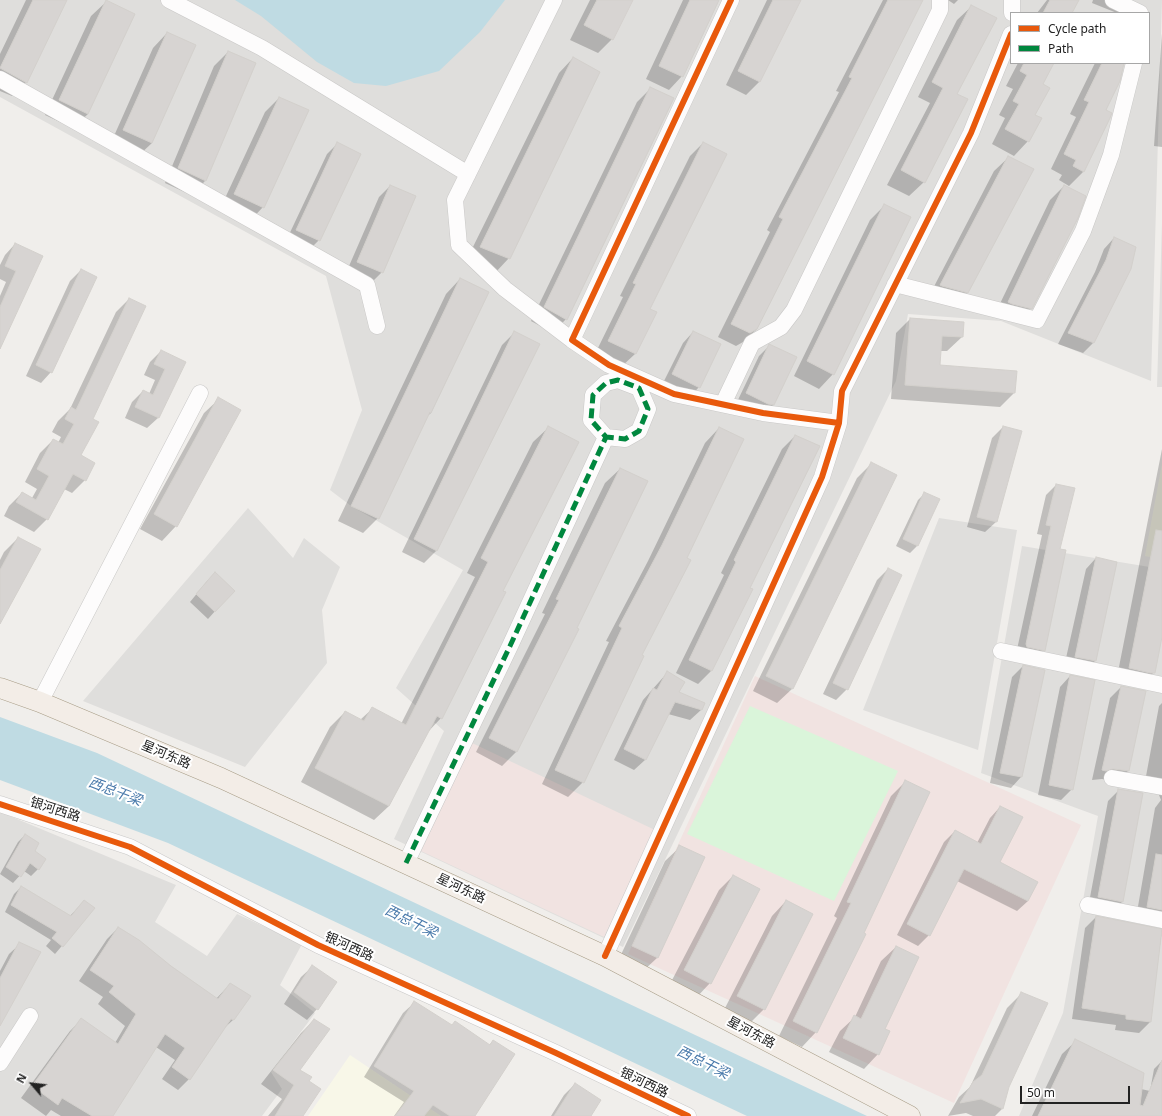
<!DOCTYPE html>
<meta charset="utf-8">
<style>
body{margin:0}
#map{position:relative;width:1162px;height:1116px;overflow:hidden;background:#f0eeeb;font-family:"Noto Sans",sans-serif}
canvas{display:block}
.legend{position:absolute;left:1010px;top:12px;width:140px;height:52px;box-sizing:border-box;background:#fff;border:1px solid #a7a7a7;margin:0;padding:5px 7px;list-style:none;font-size:12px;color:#222}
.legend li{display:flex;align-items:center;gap:8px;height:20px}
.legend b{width:20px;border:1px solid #a7a7a7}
.north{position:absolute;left:12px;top:1064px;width:40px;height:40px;-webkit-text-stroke:3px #fff;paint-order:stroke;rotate:298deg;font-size:11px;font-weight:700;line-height:16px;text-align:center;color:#222}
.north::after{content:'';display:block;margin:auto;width:14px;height:18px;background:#222;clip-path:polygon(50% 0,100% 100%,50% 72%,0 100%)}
.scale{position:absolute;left:1020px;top:1086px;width:110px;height:18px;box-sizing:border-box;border:2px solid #222;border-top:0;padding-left:5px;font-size:12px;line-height:14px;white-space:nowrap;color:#222;-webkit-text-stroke:3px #fff;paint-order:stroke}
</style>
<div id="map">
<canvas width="1162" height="1116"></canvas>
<ul class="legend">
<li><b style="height:5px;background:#e8590c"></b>Cycle path</li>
<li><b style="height:5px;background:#00873e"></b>Path</li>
</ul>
<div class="north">N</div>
<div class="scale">50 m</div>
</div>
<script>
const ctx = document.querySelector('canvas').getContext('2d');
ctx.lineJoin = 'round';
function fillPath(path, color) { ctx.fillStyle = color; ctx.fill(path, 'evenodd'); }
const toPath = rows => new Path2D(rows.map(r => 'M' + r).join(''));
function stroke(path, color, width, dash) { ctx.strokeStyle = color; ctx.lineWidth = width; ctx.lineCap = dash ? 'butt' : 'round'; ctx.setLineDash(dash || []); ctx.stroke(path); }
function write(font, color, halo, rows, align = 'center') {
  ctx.font = font + ' "Noto Sans","Noto Sans SC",sans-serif'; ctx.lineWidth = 4; ctx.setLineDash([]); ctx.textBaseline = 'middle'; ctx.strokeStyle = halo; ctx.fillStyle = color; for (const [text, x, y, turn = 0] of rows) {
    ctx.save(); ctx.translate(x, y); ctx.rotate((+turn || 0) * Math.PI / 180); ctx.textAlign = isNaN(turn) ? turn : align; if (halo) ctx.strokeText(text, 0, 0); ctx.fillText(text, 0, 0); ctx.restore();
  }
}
fillPath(toPath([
 [0,0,1162,0,1151,381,1001,321,908,314,896,381,623,947,394,839,444,731,396,688,463,570,351,506,330,490,362,410,326,276,0,97],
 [1011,13,1149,13,1149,63,1011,63],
 [1162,223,1162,387,1157,387],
 [248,508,293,558,304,538,340,567,322,610,327,663,245,767,83,701],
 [939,518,1017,530,978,750,863,710],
 [1022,546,1162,569,1162,1116,1019,1116,1063,1013,1098,816,981,773],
 [0,812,176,885,155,922,207,956,237,914,302,944,280,985,315,1013,271,1072,282,1089,262,1116,0,1116]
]), '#dfdedc');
fillPath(toPath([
 [755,676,1081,825,954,1103,628,954],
 [472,743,655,830,604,937,421,851]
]), '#f1e3e1');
fillPath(toPath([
 [1162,464,1162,559,1145,556],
 [350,1055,441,1116,308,1116]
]), '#f8f7e8');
fillPath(toPath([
 [750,706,898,771,834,901,687,834]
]), '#daf5da');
fillPath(toPath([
 [235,0,505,0,480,32,439,71,386,86,354,83,317,62,261,16],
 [0,717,97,753,867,1116,747,1116,168,843,0,780]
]), '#bfdbe3');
fillPath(toPath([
 [26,0,66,0,26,82,12,96,0,91,0,54],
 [590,0,632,0,612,39,598,53,570,40],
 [683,0,718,0,682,76,669,90,646,79],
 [767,0,800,0,760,81,746,95,726,85],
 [883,0,922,0,757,329,743,342,736,346,718,337,770,232,767,230,839,92,836,91],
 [948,0,958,0,954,4],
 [1047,0,1070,0,1071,13,1037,13],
 [1093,0,1130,0,1117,13,1092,3],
 [106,2,88,114,73,128,45,115,91,16],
 [972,6,956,94,924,182,909,196,887,185,930,103,918,97,957,20],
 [167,33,152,143,137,157,110,145,153,48],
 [1162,33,1162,147,1154,146],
 [228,52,255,63,205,181,191,195,165,183,214,66],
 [573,58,509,258,495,273,466,261,559,73],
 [1018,63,1053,63,1041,84,1028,141,1014,156,992,144,1005,118,999,115,1013,89,1006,86],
 [1095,63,1123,63,1084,171,1069,186,1059,180,1062,175,1051,169,1076,117,1070,114],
 [651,88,566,319,553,333,531,321,637,102],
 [279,98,263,207,249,222,220,209,265,112],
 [338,143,319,240,308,251,286,241,327,154],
 [703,143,649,309,656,313,635,354,621,367,595,354,623,297,620,296,690,156],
 [1009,157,968,292,953,307,927,300,994,171],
 [390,186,382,272,371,283,346,273,379,197],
 [1064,186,1031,308,1017,323,994,316,1050,200],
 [885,205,833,374,819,389,794,376,870,220],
 [1114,238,1093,343,1083,353,1058,344,1095,272,1104,249],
 [15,244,41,256,0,346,0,296,6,282,0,279,0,265,5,255],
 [81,270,51,372,41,383,26,376,70,281],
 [460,279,488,292,431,413,426,417,378,518,363,533,338,521,446,294],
 [129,299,80,455,85,480,72,493,64,489,47,519,34,532,4,516,9,506,22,493,32,498,37,489,25,482,40,453,53,440,58,443,61,437,52,432,58,421,70,409,116,312],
 [910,319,962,337,947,351,940,351,939,366,1014,393,1000,407,891,399,896,333],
 [515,332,437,550,424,563,402,552,502,345],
 [693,332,699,387,689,398,662,385,683,343],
 [770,345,774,404,763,415,736,404,759,356],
 [161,351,184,362,158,418,147,428,125,418,132,402,143,391,149,394,155,380,144,375,150,362],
 [219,399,176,526,162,541,140,529,204,413],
 [1003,427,996,522,985,532,967,527,992,438],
 [548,428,502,591,504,592,441,718,427,733,389,806,374,820,301,782,330,727,345,712,360,720,372,709,401,724,475,577,467,573,533,442],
 [719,428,640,655,583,782,568,797,542,784,609,642,606,641,648,561,705,443],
 [795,436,749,588,751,589,711,671,698,684,676,673,724,575,721,573,782,449],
 [1162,449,1162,632,1154,672,1140,686,1116,682],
 [871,464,896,476,792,689,777,703,753,691,857,478],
 [620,469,517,751,502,766,476,752,545,614,542,613,605,483],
 [1056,485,1058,549,1044,650,1034,660,1016,654,1042,535,1037,534,1046,495],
 [925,493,938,499,917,546,910,553,896,546,918,500],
 [18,538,0,622,0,560,4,552],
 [1096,558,1116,563,1095,661,1084,672,1064,667,1086,569],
 [888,569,847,689,836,700,823,694,877,580],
 [208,580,233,591,208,619,190,602],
 [1023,666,1021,777,1011,788,990,783,1012,677],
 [667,673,678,692,701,710,690,720,668,714,645,760,634,770,614,760,643,700],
 [1070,676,1072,789,1061,800,1038,795,1060,687],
 [1121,687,1145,692,1128,771,1117,782,1102,779,1092,780,1110,698],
 [1162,703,1162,919,1136,918,1155,808,1161,800,1157,790,1144,787,1159,706],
 [905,782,816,1032,802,1047,779,1036,837,918,834,916,891,796],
 [1119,790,1142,794,1122,902,1111,913,1088,908,1108,801],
 [1000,807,999,863,1028,901,1017,911,957,881,929,935,918,946,897,935,944,842,955,831,977,843,990,818],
 [25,835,34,851,38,869,31,876,24,871,13,883,0,874,18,842],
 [680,847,703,858,657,958,642,972,618,961,665,861],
 [733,876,710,983,696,998,670,984,719,890],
 [21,887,70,916,84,901,94,908,55,954,46,946,51,940,5,912,14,894],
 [786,901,764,1009,749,1024,724,1010,772,916],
 [1096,917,1162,930,1150,1022,1139,1033,1115,1030,1116,1025,1072,1019,1085,928],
 [118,928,216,999,230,984,249,996,233,1020,221,1031,189,1079,178,1090,162,1079,175,1060,156,1047,111,1116,61,1116,51,1110,46,1116,21,1098,70,1031,81,1020,115,1043,125,1026,98,1004,103,997,79,981,107,939],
 [20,944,0,1024,0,971,9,954],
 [896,947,884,1029,878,1054,864,1069,829,1052,840,1031,855,1017,881,961],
 [312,967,317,1009,307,1020,284,1004,301,977],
 [1021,994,1008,1087,1003,1108,995,1116,973,1116,966,1113,948,1116,959,1097,970,1087,1007,1008],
 [414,1003,452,1026,489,1045,493,1041,474,1116,394,1116,404,1102,364,1077,403,1013],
 [314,1020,298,1070,308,1082,302,1116,268,1116,282,1099,261,1084,301,1033],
 [1076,1041,1141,1089,1150,1091,1154,1069,1162,1061,1162,1116,1032,1116,1062,1054],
 [575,1084,590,1116,551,1116,564,1095]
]), '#0003');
const building = toPath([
 [33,0,67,0,27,83,0,68,33,0],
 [106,0,135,14,88,114,59,100,106,0],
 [597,0,633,0,613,40,584,25,597,0],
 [690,0,719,0,683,77,659,66,690,0],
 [773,0,801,0,760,82,738,71,773,0],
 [888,0,923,0,757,329,750,333,731,324,783,219,779,217,852,78,849,77,888,0],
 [1050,0,1079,0,1072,13,1043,13,1050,0],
 [971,5,997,18,957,94,968,99,925,183,901,170,943,88,932,82,971,5],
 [167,32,196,45,152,143,123,130,167,32],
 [228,51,256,63,206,181,178,168,228,51],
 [573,57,600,72,510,259,480,247,573,57],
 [1024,63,1054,63,1043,84,1050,88,1035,115,1042,118,1029,142,1005,129,1019,104,1013,101,1027,75,1020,71,1024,63],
 [1102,63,1124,63,1120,81,1106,110,1112,113,1110,118,1084,172,1073,166,1076,160,1064,154,1089,102,1084,100,1102,63],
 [650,87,674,98,567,320,544,307,650,87],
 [279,97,309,110,264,208,234,194,279,97],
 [337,142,361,154,320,241,296,230,337,142],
 [703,142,727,154,650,309,657,312,636,354,608,341,636,284,633,283,703,142],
 [1008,156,1034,169,968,293,942,286,940,285,1008,156],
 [390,185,416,196,383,273,357,262,390,185],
 [1064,185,1086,196,1078,218,1032,309,1012,304,1008,302,1064,185],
 [884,204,911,217,834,375,807,361,884,204],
 [1114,237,1136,247,1131,269,1094,343,1068,333,1106,260,1114,237],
 [15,243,43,256,0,349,0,307,16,271,5,266,15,243],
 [81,269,97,277,52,373,36,365,81,269],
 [460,278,489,292,431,413,430,412,379,519,351,506,460,278],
 [129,298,146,306,93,419,99,422,81,455,95,463,86,481,73,474,48,520,16,502,22,492,36,500,49,476,37,469,53,439,63,444,74,424,65,419,71,407,76,410,129,298],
 [910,318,964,322,963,337,942,336,940,365,1017,371,1015,393,905,385,910,318],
 [514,331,540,344,437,551,414,539,514,331],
 [693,331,721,344,700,388,672,374,693,331],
 [769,344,797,357,774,405,768,404,746,393,769,344],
 [161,350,186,362,159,418,135,407,143,390,153,395,165,369,154,364,161,350],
 [218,397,241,410,177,527,154,514,218,397],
 [548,426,579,442,503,591,506,592,442,719,437,716,389,806,315,768,345,711,364,721,372,707,406,725,488,562,481,558,548,426],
 [1003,426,1022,431,997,522,977,517,1003,426],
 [719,427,744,439,687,558,691,560,642,655,644,656,584,783,555,770,622,628,619,626,662,545,719,427],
 [795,435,820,446,750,588,753,589,712,671,689,660,736,562,734,560,795,435],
 [871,462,897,475,793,689,766,676,871,462],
 [620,468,648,481,577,628,579,629,517,752,489,738,559,600,556,599,620,468],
 [1056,484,1075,488,1060,549,1066,550,1045,651,1027,647,1026,644,1051,526,1046,525,1056,484],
 [924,492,940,499,918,546,903,539,924,492],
 [1156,530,1162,531,1162,637,1155,673,1150,673,1129,668,1156,530],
 [18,537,41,549,0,624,0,570,18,537],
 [1096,557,1117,562,1096,661,1075,657,1096,557],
 [888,568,902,575,848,690,833,683,888,568],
 [215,572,235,591,215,612,196,594,215,572],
 [1023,665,1045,670,1022,777,1000,773,1023,665],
 [667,671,685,682,679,692,705,703,702,710,675,702,646,760,624,749,653,688,657,690,667,671],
 [1070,675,1095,680,1073,790,1049,785,1070,675],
 [1121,686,1146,691,1129,771,1113,769,1106,771,1102,770,1121,686],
 [905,780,930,792,864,933,866,934,817,1033,793,1021,851,903,847,902,905,780],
 [1118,789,1143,793,1123,902,1098,897,1118,789],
 [1000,806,1023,817,1000,862,1038,882,1028,901,964,869,930,936,907,924,955,830,981,844,1000,806],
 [25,834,39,843,35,851,46,859,39,870,30,863,21,877,6,867,25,834],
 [679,845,705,857,658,958,632,946,679,845],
 [1156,854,1162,855,1162,910,1147,907,1156,854],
 [733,875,760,889,711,984,684,970,733,875],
 [21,886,71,916,84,900,95,908,63,947,52,938,57,932,11,905,21,886],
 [786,900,813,914,765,1010,737,996,786,900],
 [1096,916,1162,929,1151,1022,1126,1019,1126,1015,1082,1008,1096,916],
 [118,927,139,940,171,966,218,999,230,983,251,996,234,1020,231,1019,190,1080,172,1067,185,1048,165,1034,113,1116,92,1116,62,1098,58,1105,32,1086,81,1018,118,1044,136,1014,109,992,114,986,90,970,118,927],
 [19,942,41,952,0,1026,0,978,19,942],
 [896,946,919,957,885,1029,890,1031,879,1055,843,1038,854,1015,861,1019,896,946],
 [312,965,337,982,318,1010,294,992,312,965],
 [1021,992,1048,1003,1009,1087,1003,1109,981,1099,960,1103,973,1082,982,1075,1021,992],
 [414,1001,452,1025,455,1021,490,1045,493,1040,515,1054,475,1116,450,1116,433,1105,424,1116,395,1116,414,1091,374,1066,414,1001],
 [314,1019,330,1029,300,1070,312,1077,309,1081,321,1089,303,1116,275,1116,294,1085,273,1070,314,1019],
 [1075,1039,1144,1073,1140,1105,1143,1106,1162,1060,1162,1116,1038,1116,1075,1039],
 [575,1083,601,1100,591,1116,554,1116,575,1083]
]);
fillPath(building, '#d7d4d2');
stroke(building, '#d3d0cc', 1);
const minor = toPath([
 [169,0,262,48,468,174],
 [554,0,455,200,459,245,505,289,572,340],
 [731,0,572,340,609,365,674,394,763,413,839,423],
 [1113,0,1140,13],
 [1012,13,1012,0],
 [0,79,367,285,377,326],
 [895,284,1037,320,1083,231,1111,155,1134,63],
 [723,404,752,343,781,327,794,310,940,10,940,0],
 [1001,651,1162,685],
 [40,702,200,393],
 [1112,778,1162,787],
 [0,804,130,847,318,945,556,1053,688,1116],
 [406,863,510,646,606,437,591,420,593,395,606,383,618,380,639,388,648,409,639,431,625,439,606,437],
 [1088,905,1162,920],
 [605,956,822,477,839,423,842,391,971,133,1011,34],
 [0,1063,30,1016]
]);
const major = toPath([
 [0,688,40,702,221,778,605,956,910,1116]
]);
stroke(minor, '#c9c8c7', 17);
stroke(major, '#a79c86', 21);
stroke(minor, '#fdfcfc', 16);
stroke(major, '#f3ede7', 20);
stroke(toPath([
 [406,863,510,646,606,437,591,420,593,395,606,383,618,380,639,388,648,409,639,431,625,439,606,437]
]), '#00873e', 5, [10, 5]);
stroke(toPath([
 [731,0,572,340,609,365,674,394,763,413,839,423],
 [0,804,130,847,318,945,556,1053,688,1116],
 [605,956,822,477,839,423,842,391,971,133,1011,34]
]), '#e8590c', 6);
write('13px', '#222', '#fff', [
 ["星河东路",166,755,23],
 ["银河西路",55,810,18],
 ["星河东路",461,889,25],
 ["银河西路",349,947,24],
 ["星河东路",751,1033,28],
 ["银河西路",644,1083,26]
]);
write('italic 14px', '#4a7aab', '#fff', [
 ["西总干梁",115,792,21],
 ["西总干梁",411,922,26],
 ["西总干梁",703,1063,26]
]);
</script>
